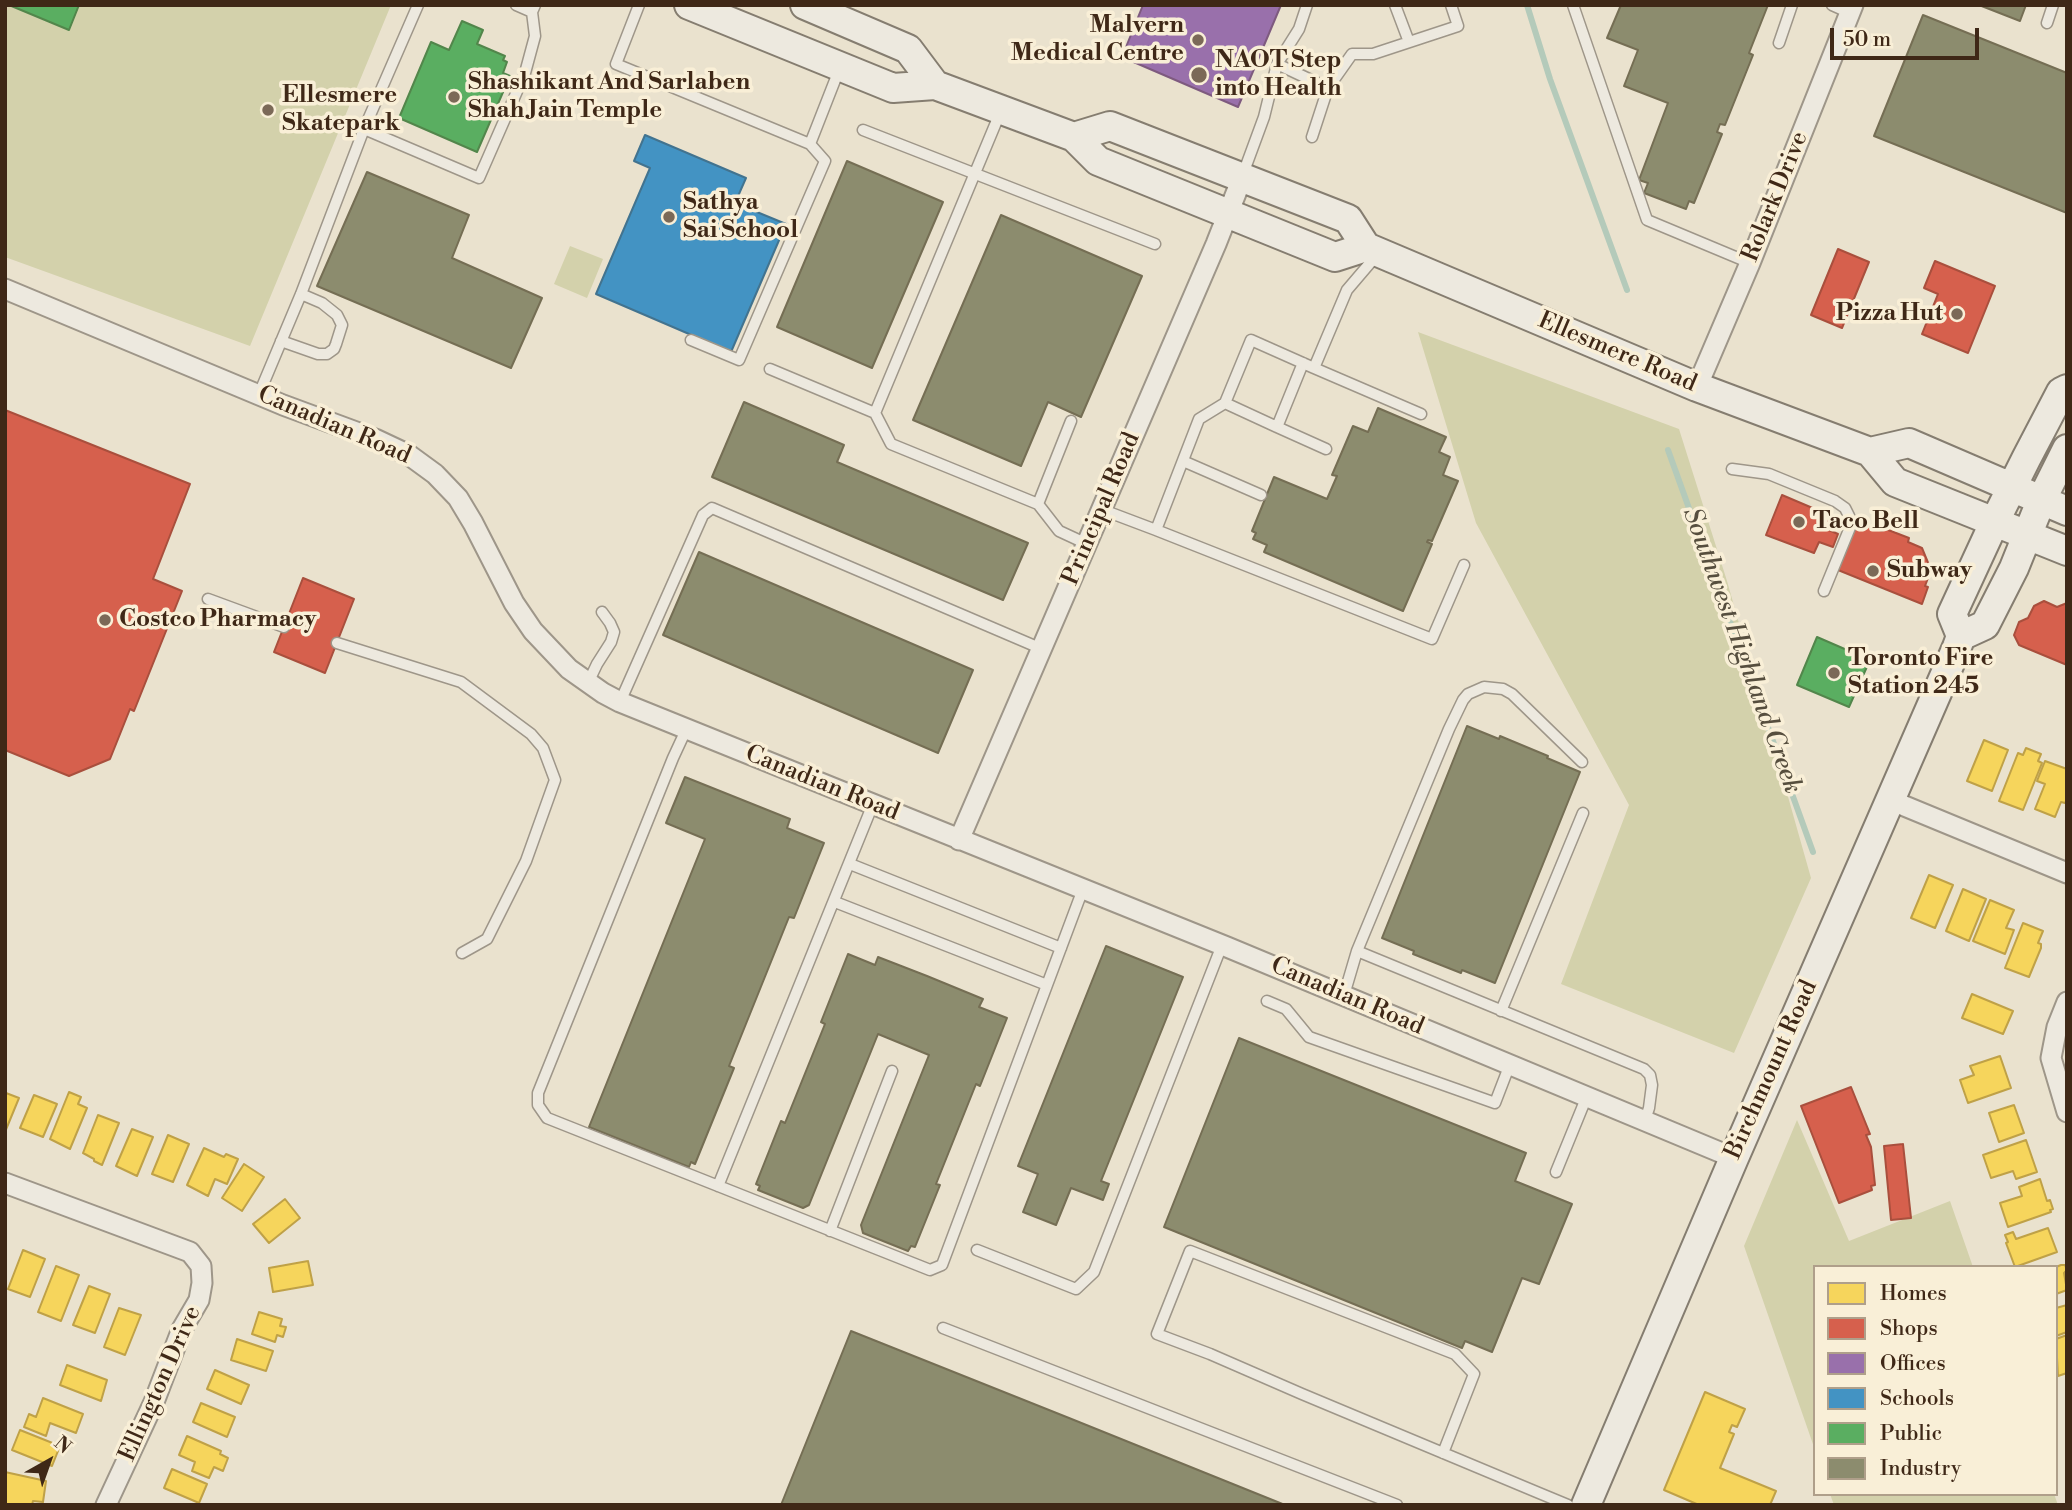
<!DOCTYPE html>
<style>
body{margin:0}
#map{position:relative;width:2072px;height:1510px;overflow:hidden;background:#eae2ce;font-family:"Libre Bodoni",serif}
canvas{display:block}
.frame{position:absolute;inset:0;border:7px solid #3f2817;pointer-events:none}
.legend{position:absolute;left:1813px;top:1265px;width:245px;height:231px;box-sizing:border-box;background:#f9efd7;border:2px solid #af9f8a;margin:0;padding:9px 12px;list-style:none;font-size:21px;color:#3f2817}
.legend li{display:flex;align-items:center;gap:14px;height:35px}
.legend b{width:35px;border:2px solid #af9f8a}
.north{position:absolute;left:14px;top:1426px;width:70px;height:70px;-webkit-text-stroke:5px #f9efd7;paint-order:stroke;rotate:40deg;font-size:19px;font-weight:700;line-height:28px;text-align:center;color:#3f2817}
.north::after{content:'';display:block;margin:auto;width:24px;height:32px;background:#3f2817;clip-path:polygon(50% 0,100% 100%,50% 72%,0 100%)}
.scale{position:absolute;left:1830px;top:28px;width:149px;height:32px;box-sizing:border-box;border:4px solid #3f2817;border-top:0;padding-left:9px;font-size:21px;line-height:24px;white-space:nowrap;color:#3f2817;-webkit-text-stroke:5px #f9efd7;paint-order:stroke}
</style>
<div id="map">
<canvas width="2072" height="1510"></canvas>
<div class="frame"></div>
<ul class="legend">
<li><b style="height:19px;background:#f6d55c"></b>Homes</li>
<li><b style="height:19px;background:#d6604d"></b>Shops</li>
<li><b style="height:19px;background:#9970ab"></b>Offices</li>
<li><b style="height:19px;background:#4393c3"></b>Schools</li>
<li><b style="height:19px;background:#5aae61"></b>Public</li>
<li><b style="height:19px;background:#8c8c6e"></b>Industry</li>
</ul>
<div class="north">N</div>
<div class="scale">50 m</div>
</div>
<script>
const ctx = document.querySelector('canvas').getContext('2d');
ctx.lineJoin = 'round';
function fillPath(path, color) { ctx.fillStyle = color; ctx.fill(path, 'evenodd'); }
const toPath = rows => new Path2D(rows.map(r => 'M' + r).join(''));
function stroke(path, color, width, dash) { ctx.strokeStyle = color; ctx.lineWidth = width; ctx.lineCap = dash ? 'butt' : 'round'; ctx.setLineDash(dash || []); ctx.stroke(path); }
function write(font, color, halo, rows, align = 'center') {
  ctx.font = font + ' "Libre Bodoni",serif'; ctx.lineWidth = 7; ctx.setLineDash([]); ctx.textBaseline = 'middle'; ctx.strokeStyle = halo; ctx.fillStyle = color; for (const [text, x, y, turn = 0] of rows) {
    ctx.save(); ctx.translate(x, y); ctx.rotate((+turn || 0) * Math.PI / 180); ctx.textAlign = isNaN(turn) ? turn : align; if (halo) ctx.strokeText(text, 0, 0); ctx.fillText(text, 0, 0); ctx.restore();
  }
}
fillPath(toPath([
 [5,5,391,5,250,346,5,257],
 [570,246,603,259,587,298,554,284],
 [1418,332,1679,429,1727,581,1811,878,1734,1053,1561,984,1629,805,1476,523],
 [1797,1120,1849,1241,1950,1201,1973,1267,1815,1267,1815,1450,1744,1246],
 [1830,1494,2054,1494,2058,1505,1834,1505]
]), '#d3d1ab');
const homes = toPath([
 [1984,740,2008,750,1992,791,1967,781,1984,740],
 [2026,748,2041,754,2038,761,2042,763,2023,810,1999,801,2018,753,2023,755,2026,748],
 [2045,761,2067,769,2067,800,2065,803,2061,802,2055,817,2035,809,2045,784,2037,781,2045,761],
 [1929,875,1953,885,1935,928,1911,918,1929,875],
 [1963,889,1986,899,1969,941,1946,931,1963,889],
 [1990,900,2014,910,2006,928,2014,930,2005,954,1973,941,1990,900],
 [2023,923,2043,931,2038,943,2041,944,2041,948,2029,977,2005,968,2023,923],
 [1972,994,2013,1011,2003,1034,1962,1018,1972,994],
 [2000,1056,2011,1088,1968,1103,1960,1080,1974,1075,1970,1066,2000,1056],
 [5,1089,6,1093,19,1098,5,1132,5,1089],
 [69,1092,81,1097,78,1104,87,1108,70,1149,50,1139,69,1092],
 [34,1095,57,1104,43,1137,20,1128,34,1095],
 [2014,1105,2024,1133,1999,1142,1989,1113,2014,1105],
 [98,1115,119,1123,102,1165,94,1161,94,1159,83,1153,98,1115],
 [132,1129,153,1137,137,1176,116,1166,132,1129],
 [168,1135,189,1144,173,1182,152,1174,168,1135],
 [2026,1140,2037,1172,2016,1179,2013,1171,1991,1178,1983,1155,2026,1140],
 [204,1148,224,1157,226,1154,238,1159,227,1184,215,1179,208,1196,187,1185,204,1148],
 [244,1164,264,1177,242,1211,222,1198,244,1164],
 [2040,1179,2047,1201,2050,1200,2053,1209,2050,1210,2051,1212,2008,1227,2000,1203,2022,1196,2019,1187,2040,1179],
 [285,1199,300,1218,269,1243,253,1224,285,1199],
 [2048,1228,2057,1252,2015,1267,2006,1243,2008,1242,2005,1235,2013,1232,2016,1239,2048,1228],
 [23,1250,45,1259,30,1297,8,1289,23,1250],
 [308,1261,313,1285,273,1292,269,1268,308,1261],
 [2061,1265,2065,1265,2067,1270,2064,1273,2067,1290,2056,1294,2056,1267,2061,1265],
 [56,1266,79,1275,61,1321,38,1312,56,1266],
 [89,1286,110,1294,95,1333,73,1325,89,1286],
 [2067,1305,2067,1332,2056,1336,2056,1308,2067,1305],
 [119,1308,141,1315,125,1355,104,1347,119,1308],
 [259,1312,282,1319,280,1326,286,1327,283,1337,277,1335,275,1342,252,1334,259,1312],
 [2067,1335,2067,1373,2058,1376,2056,1339,2067,1335],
 [237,1339,273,1351,266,1371,231,1360,237,1339],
 [67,1365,107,1380,101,1401,60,1385,67,1365],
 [215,1370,249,1385,241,1404,207,1389,215,1370],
 [1705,1392,1745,1409,1737,1427,1732,1425,1729,1432,1734,1434,1720,1468,1776,1491,1770,1505,1699,1505,1664,1490,1705,1392],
 [43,1398,83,1414,76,1433,50,1423,46,1436,24,1427,29,1414,36,1417,43,1398],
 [201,1403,235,1417,227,1437,193,1422,201,1403],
 [20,1430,60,1446,52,1466,12,1450,20,1430],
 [187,1436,221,1451,220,1454,228,1458,223,1471,214,1467,209,1478,192,1471,195,1462,179,1455,187,1436],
 [172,1469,207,1484,199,1503,164,1488,172,1469],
 [5,1472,46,1481,43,1502,33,1501,32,1505,5,1505,5,1472]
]);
fillPath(homes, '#f6d55c');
stroke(homes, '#bfa147', 2);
const shops = toPath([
 [1838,249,1869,262,1842,328,1811,315,1838,249],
 [1935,261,1995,286,1968,353,1922,334,1938,294,1924,288,1935,261],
 [5,410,190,484,153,579,182,591,134,711,130,709,110,759,69,776,5,750,5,410],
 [1782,495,1829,515,1824,528,1838,534,1833,547,1819,542,1814,553,1766,535,1782,495],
 [1857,522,1882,531,1883,528,1909,538,1908,542,1922,548,1931,570,1925,586,1928,587,1922,604,1838,570,1857,522],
 [303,578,354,599,325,673,274,652,303,578],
 [2044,601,2057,607,2067,603,2067,665,2019,645,2014,635,2019,622,2028,618,2034,606,2044,601],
 [1851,1087,1870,1134,1866,1135,1871,1147,1875,1185,1871,1186,1872,1190,1839,1203,1801,1106,1851,1087],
 [1903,1144,1911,1218,1891,1220,1884,1146,1903,1144]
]);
fillPath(shops, '#d6604d');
stroke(shops, '#a94f3d', 2);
const offices = toPath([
 [1143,5,1281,5,1238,107,1122,57,1143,5]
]);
fillPath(offices, '#9970ab');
stroke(offices, '#7e5a7f', 2);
const schools = toPath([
 [645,135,746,178,735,203,786,224,731,352,596,294,650,168,634,161,645,135]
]);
fillPath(schools, '#4393c3');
stroke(schools, '#42738f', 2);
const public = toPath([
 [9,5,79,5,69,30,9,5],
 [462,21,483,30,477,44,505,56,503,60,507,62,503,73,510,76,477,152,399,118,431,42,449,50,462,21],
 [1817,637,1870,660,1849,707,1797,685,1817,637]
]);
fillPath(public, '#5aae61');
stroke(public, '#52864b', 2);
const industry = toPath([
 [1621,5,1768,5,1749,53,1753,55,1725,125,1720,124,1717,132,1722,134,1694,203,1689,201,1686,209,1644,193,1648,183,1639,180,1668,103,1624,86,1638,50,1607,38,1621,5],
 [1979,5,2026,5,2020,21,1979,5],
 [1923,15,2067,73,2067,213,1874,136,1923,15],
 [847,161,943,202,872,368,777,327,847,161],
 [367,172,469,215,452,258,542,298,511,368,317,286,367,172],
 [1001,215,1142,276,1081,417,1048,402,1021,466,913,420,1001,215],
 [744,402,844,445,837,462,1028,543,1003,600,712,477,744,402],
 [1378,408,1446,437,1439,452,1450,457,1443,475,1458,481,1432,541,1428,540,1427,542,1432,544,1403,611,1264,552,1267,545,1253,539,1256,533,1252,531,1274,477,1327,499,1337,476,1332,475,1353,426,1368,432,1378,408],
 [699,552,973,670,938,753,663,635,699,552],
 [1467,726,1499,739,1500,736,1548,756,1547,758,1580,772,1495,983,1462,970,1461,973,1413,954,1414,951,1382,938,1467,726],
 [685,777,790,819,787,828,824,843,794,918,789,917,729,1066,734,1068,695,1164,691,1162,689,1167,589,1127,705,839,666,823,685,777],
 [1106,946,1183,977,1101,1181,1109,1184,1103,1200,1071,1188,1056,1225,1023,1212,1038,1174,1018,1166,1106,946],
 [848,954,875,965,878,957,927,976,983,999,979,1007,1007,1018,980,1086,976,1084,936,1184,940,1185,915,1247,911,1246,908,1251,863,1233,861,1225,929,1055,878,1034,809,1205,803,1208,758,1190,760,1186,756,1184,781,1121,785,1123,825,1024,821,1022,848,954],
 [1239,1038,1526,1153,1515,1181,1572,1204,1539,1284,1522,1278,1492,1352,1465,1341,1462,1348,1164,1227,1239,1038],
 [851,1331,1069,1418,1285,1505,781,1505,851,1331]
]);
fillPath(industry, '#8c8c6e');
stroke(industry, '#756e54', 2);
stroke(toPath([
 [1527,5,1550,79,1627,290],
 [1668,450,1813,852]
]), '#b4caba', 6);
const service = toPath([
 [418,5,364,129,479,178,525,73,535,36,532,12,535,5],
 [516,5,532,12],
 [639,5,616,64,810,144,825,161,739,360,691,340],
 [1395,5,1409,42],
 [1573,5,1647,220,1750,263],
 [1832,5,1850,13],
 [2047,23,2053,5],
 [1779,43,1792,5],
 [1277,64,1299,29,1307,5],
 [863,130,1155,244],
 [1312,137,1328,88],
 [810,144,839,70],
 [1243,174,1264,117,1277,64,1328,88,1352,54,1373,54,1458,26,1451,5],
 [1376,256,1347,290,1314,368,1251,340,1225,403,1199,419,1156,530,1432,639,1464,565],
 [281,341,318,354,327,354,334,349,336,344,342,325,337,315,322,303,301,294],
 [1314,368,1421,414],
 [770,369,875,413,1000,113],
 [259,394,301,294,364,129],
 [1225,403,1277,427,1303,363],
 [875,413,891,444,1038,504,1071,421],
 [1277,427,1326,449],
 [1183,461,1261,495],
 [1732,469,1769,474,1835,501,1845,508,1849,516,1851,525,1824,591],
 [1038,504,1059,531,1087,544],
 [1103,510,1156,530],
 [208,599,284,627],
 [337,643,461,682,531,734,543,748,555,780,526,861,487,939,462,953],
 [588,683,597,664,611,642,614,632,610,623,602,612],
 [620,702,703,515,712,508,1042,649],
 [686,730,673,758,538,1093,538,1105,547,1118,930,1270,942,1265,1083,889],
 [850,864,1061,948],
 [835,902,1047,985],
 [1357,951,1449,729,1463,700,1468,694,1484,687,1503,689,1512,694,1582,762],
 [1344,995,1357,951,1644,1069,1650,1075,1652,1085,1649,1108,1645,1120],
 [1267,1001,1286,1009,1309,1037,1495,1103,1510,1064],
 [1501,1011,1583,813],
 [1556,1172,1587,1096],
 [718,1186,873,804],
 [830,1231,892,1071],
 [977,1250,1076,1289,1094,1272,1222,945],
 [943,1328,1397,1505],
 [1443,1453,1474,1374,1455,1354,1190,1251,1157,1334,1210,1354,1302,1394,1539,1493,1568,1505]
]);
const minor = toPath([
 [5,289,283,405,375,439,409,455,435,474,458,498,473,523,514,603,533,631,569,669,603,693,620,702,1227,947,1734,1158],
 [1697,387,1750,263,1853,5],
 [1890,800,2067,873],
 [959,840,1216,244,1242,178],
 [2067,1002,2057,1027,2051,1058,2067,1112],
 [5,1183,190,1252,201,1266,202,1283,199,1300,182,1329,154,1402,106,1505]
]);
const secondary = toPath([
 [689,5,893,88,935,85,1074,137,1098,161,1335,257,1366,247],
 [805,5,908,49,935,85],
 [1074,137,1110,126,1348,219,1366,247,1697,387,1870,452,1895,482,2067,551],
 [1870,452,1909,443,2067,511],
 [1961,636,1985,625,2014,568,2041,501,2067,449],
 [1586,1505,1734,1158,1957,647,1961,636,1952,614,1994,523,2026,459,2061,392,2067,389]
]);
stroke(service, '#9e9689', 13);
stroke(minor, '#9e9689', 23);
stroke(secondary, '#857d70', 32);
stroke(service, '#ede9df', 10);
stroke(minor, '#ede9df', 19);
stroke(secondary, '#ede9df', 28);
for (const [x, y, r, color] of [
 [1198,40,7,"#7b6957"],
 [1199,75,9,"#7b6957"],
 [454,97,7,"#7b6957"],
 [268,110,7,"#7b6957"],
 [669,217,7,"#7b6957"],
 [1957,314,7,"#7b6957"],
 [1799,522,7,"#7b6957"],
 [1873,571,7,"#7b6957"],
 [105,620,7,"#7b6957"],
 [1834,673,7,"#7b6957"]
]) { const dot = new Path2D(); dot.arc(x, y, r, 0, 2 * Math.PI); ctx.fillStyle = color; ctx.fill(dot); stroke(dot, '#f9efd7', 2.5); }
write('bold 24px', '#3f2817', '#f9efd7', [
 ["Malvern",1184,26,"right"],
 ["Medical Centre",1184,54,"right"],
 ["NAOT Step",1215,61],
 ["into Health",1215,89],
 ["Shashikant And Sarlaben",468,83],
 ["Shah Jain Temple",468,111],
 ["Ellesmere",282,96],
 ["Skatepark",282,124],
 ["Sathya",683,203],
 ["Sai School",683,231],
 ["Pizza Hut",1943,314,"right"],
 ["Taco Bell",1813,522],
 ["Subway",1887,571],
 ["Costco Pharmacy",119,620],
 ["Toronto Fire",1848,659],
 ["Station 245",1848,687]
], 'left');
write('24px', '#3f2817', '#f9efd7', [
 ["Rolark Drive",1776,197,-68],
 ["Ellesmere Road",1617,353,23],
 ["Canadian Road",334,426,23],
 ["Principal Road",1102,509,-67],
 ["Canadian Road",822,784,22],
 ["Canadian Road",1347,997,23],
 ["Birchmount Road",1772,1070,-66],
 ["Ellington Drive",161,1384,-66]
]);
write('italic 26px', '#564e3e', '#f9efd7', [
 ["Southwest Highland Creek",1741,651,70]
]);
</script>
